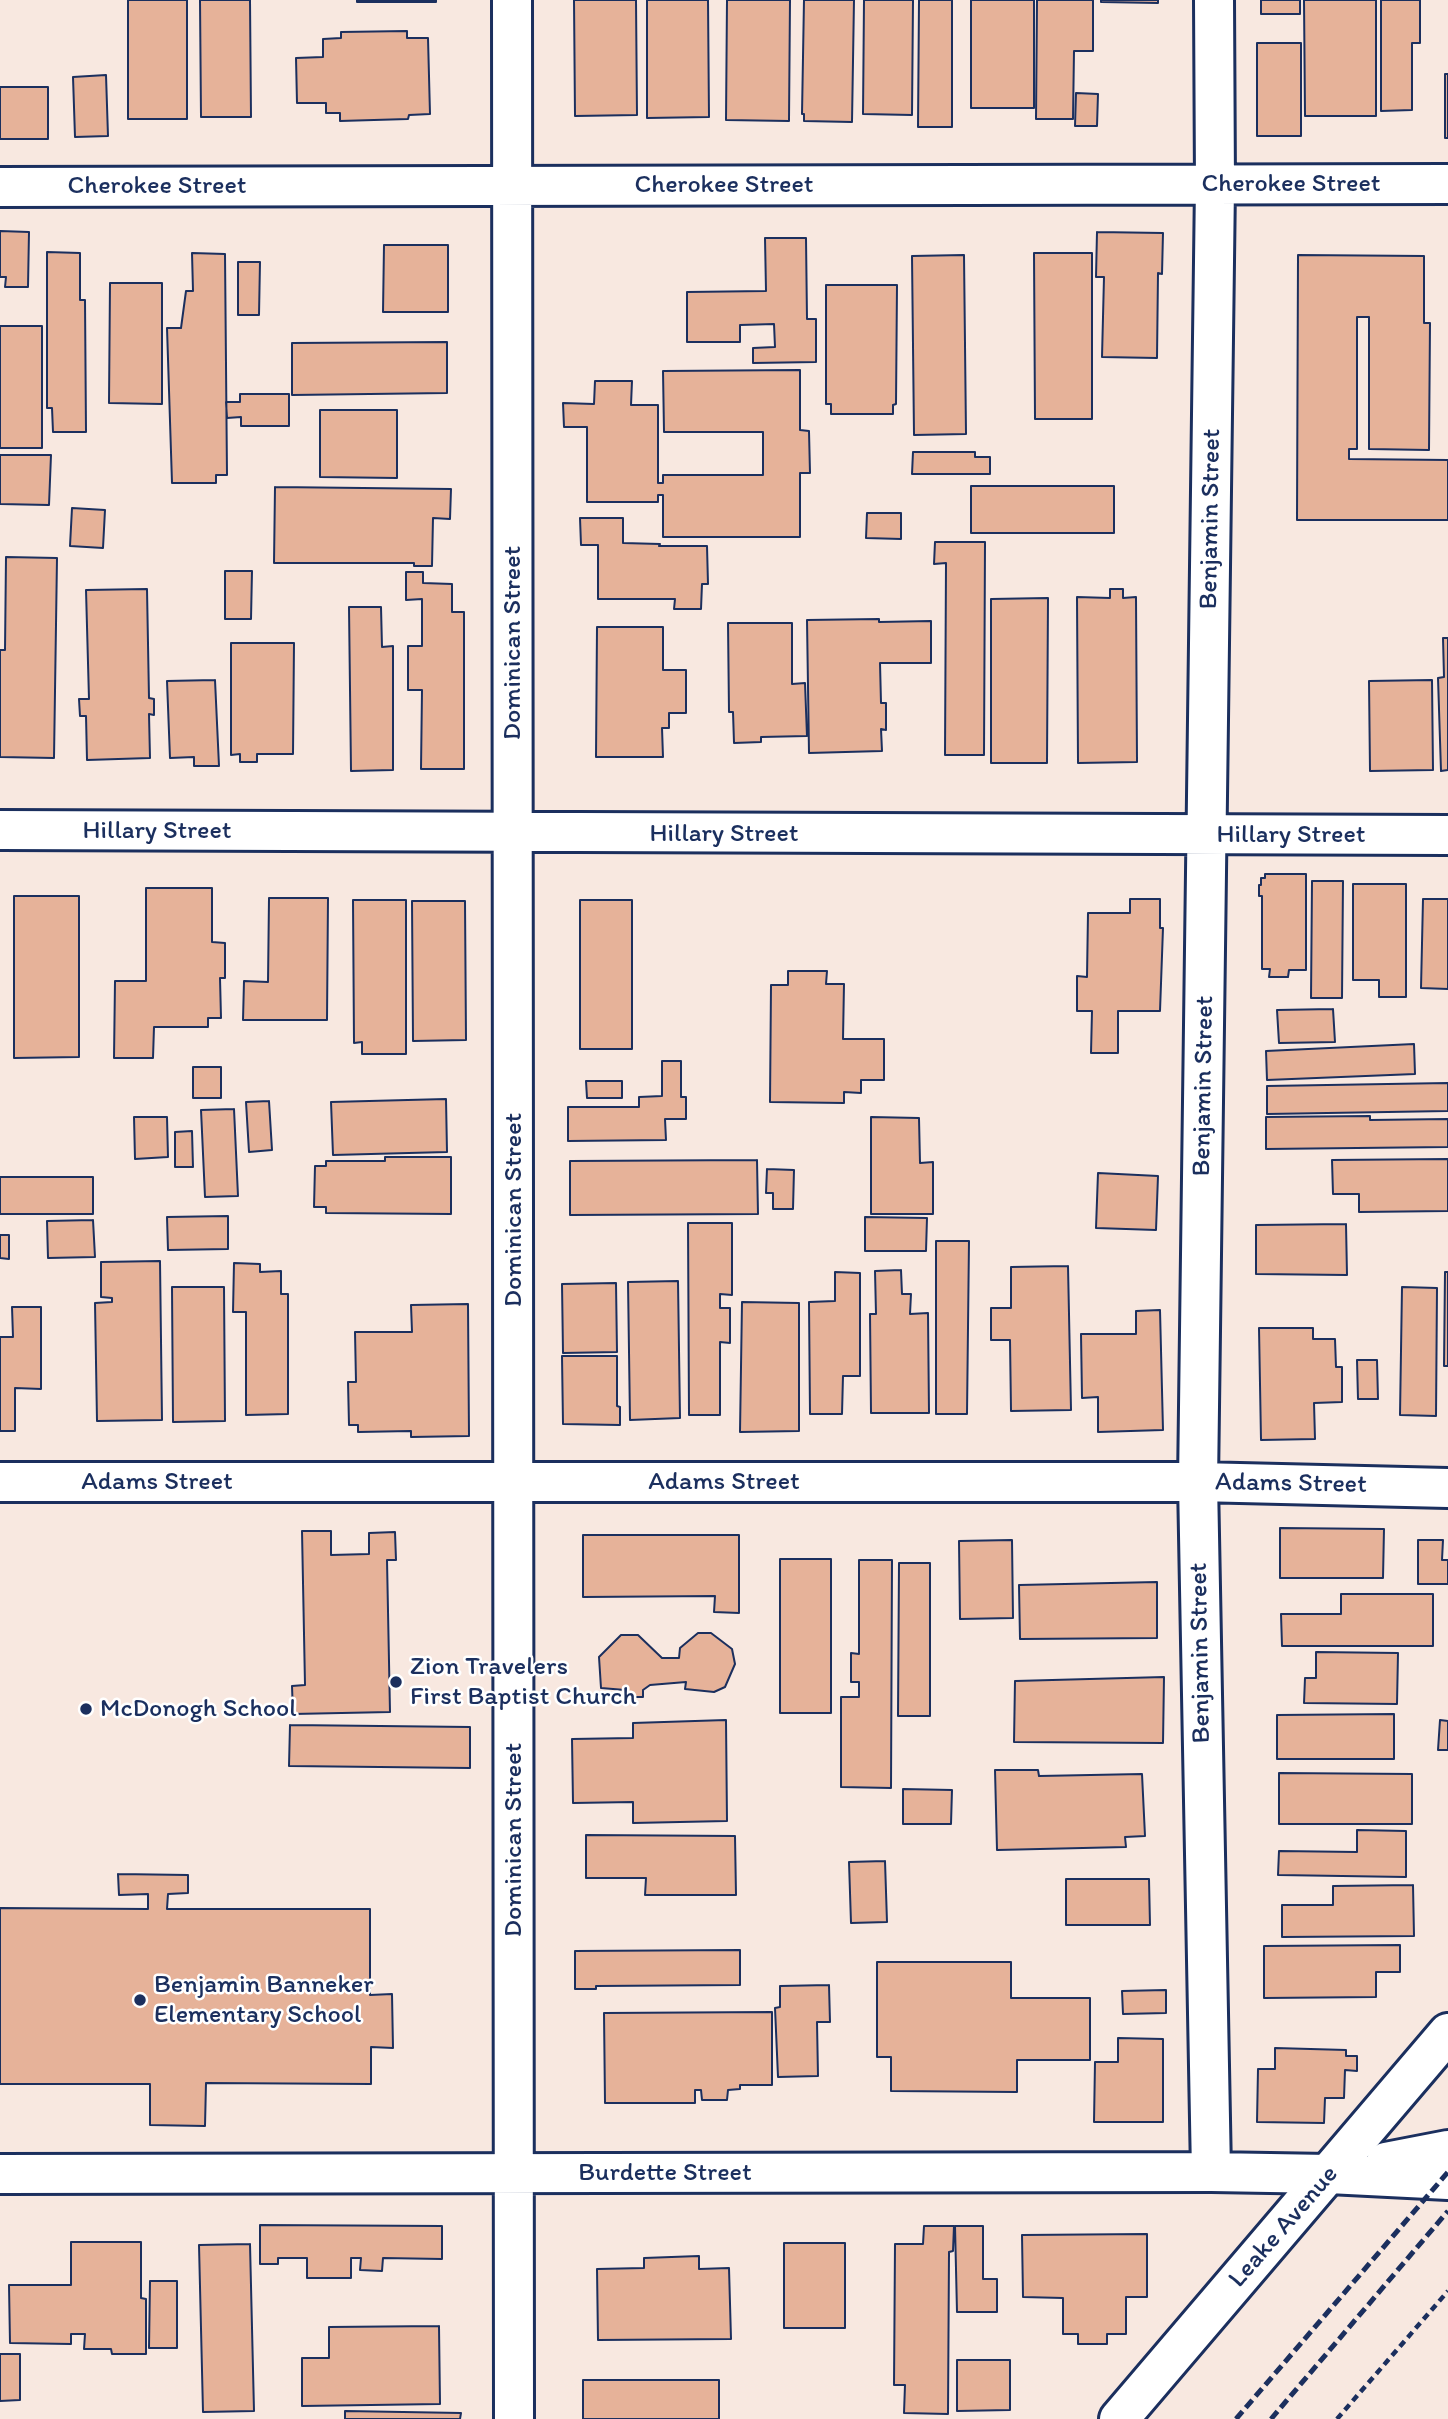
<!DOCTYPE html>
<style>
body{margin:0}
canvas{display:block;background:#f8e8e0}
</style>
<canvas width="1448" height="2419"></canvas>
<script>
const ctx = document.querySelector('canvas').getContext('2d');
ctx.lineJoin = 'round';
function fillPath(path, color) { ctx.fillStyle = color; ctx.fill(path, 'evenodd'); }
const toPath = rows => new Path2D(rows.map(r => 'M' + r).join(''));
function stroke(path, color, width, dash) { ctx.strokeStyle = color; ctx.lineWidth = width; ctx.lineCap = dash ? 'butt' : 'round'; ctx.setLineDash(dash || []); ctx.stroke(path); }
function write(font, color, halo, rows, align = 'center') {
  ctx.font = font + ' Itim,sans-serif'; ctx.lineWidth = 5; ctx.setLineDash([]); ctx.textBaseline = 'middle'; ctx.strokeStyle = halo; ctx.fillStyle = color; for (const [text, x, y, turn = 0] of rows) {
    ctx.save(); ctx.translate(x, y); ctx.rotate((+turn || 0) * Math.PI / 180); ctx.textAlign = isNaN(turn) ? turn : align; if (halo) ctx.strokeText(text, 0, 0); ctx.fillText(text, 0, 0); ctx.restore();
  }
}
const building = toPath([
 [128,0,187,0,187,119,128,119,128,0],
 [200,0,250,0,251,117,201,117,200,0],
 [357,0,436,0,436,2,357,2,357,0],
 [574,0,636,0,637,115,575,116,574,0],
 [647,0,708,0,709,117,647,118,647,0],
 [727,0,790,0,789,121,726,120,727,0],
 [804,0,854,0,852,122,804,121,804,114,802,114,804,0],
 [864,0,913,0,912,115,863,114,864,0],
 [919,0,952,0,952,127,918,127,919,0],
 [971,0,1034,0,1034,108,971,108,971,0],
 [1037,0,1093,0,1093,51,1074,51,1073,119,1036,119,1037,0],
 [1101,0,1158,0,1158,3,1101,2,1101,0],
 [1261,0,1300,0,1300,14,1261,14,1261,0],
 [1304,0,1376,0,1376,116,1305,116,1304,0],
 [1381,0,1420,0,1420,43,1412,43,1412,110,1381,111,1381,0],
 [407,31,407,38,428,38,430,114,409,115,408,119,340,121,340,113,326,113,326,103,297,103,296,58,323,57,323,39,341,38,341,32,407,31],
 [1257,43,1301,43,1301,136,1257,136,1257,43],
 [1445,74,1448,74,1448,138,1445,138,1445,74],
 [106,75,108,136,75,137,73,77,106,75],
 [0,87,48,87,48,139,0,139,0,87],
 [1076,93,1098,94,1097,126,1075,126,1076,93],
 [0,231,29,232,28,287,5,287,6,277,0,277,0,231],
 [1097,232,1163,233,1162,274,1158,273,1157,358,1102,357,1104,277,1096,277,1097,232],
 [765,238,806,238,807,319,816,319,816,362,753,363,753,348,775,347,774,324,740,325,740,342,687,342,687,292,766,291,765,238],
 [384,245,448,245,448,312,383,312,384,245],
 [47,252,80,253,80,300,85,300,86,432,53,432,52,408,47,408,47,252],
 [192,253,225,254,227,475,216,475,216,483,172,483,167,328,181,328,186,291,193,291,192,253],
 [1034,253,1092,253,1092,419,1035,419,1034,253],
 [964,255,966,434,914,435,912,256,964,255],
 [1298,255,1424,256,1424,323,1430,323,1429,450,1369,449,1369,317,1357,317,1357,449,1349,449,1349,459,1448,460,1448,520,1297,520,1298,255],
 [238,262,260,262,259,315,238,315,238,262],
 [110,283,162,283,162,404,109,403,110,283],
 [826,285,897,285,896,404,893,405,893,414,831,414,831,404,826,404,826,285],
 [0,326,42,326,42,448,0,448,0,326],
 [447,342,447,393,292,395,292,343,447,342],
 [800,370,800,430,809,431,810,473,800,473,800,537,663,537,663,495,658,495,658,502,587,502,587,427,564,427,563,403,594,404,595,381,632,381,631,405,658,405,658,483,663,483,663,475,763,475,763,432,664,432,663,371,800,370],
 [240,394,289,394,289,426,241,426,241,417,227,418,226,402,240,402,240,394],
 [320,410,397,410,397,478,320,477,320,410],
 [913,452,975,452,975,457,990,457,990,474,912,474,913,452],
 [0,455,51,455,49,505,0,504,0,455],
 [971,486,1114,486,1114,533,971,533,971,486],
 [275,487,451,489,450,519,433,518,432,566,414,566,414,563,274,563,275,487],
 [72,508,105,510,103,548,70,546,72,508],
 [867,513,901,513,901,539,866,538,867,513],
 [580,518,623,518,623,543,660,544,659,546,707,546,708,584,702,584,701,609,674,609,675,599,598,599,598,545,581,545,580,518],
 [935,542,985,542,984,755,945,755,946,563,934,564,935,542],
 [6,557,57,558,54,758,0,757,0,650,5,650,6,557],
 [225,571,252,571,251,619,225,619,225,571],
 [406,572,423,572,423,583,452,584,452,612,464,612,464,769,421,769,422,690,408,690,408,646,422,646,422,599,406,600,406,572],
 [147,589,149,698,154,699,154,715,149,714,150,758,87,760,86,716,80,716,79,699,89,699,86,590,147,589],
 [1110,589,1123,589,1123,598,1136,597,1137,762,1078,763,1077,597,1110,598,1110,589],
 [1048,598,1047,763,991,763,991,599,1048,598],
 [349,607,381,607,382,647,393,646,393,770,351,771,349,607],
 [879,619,879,622,931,621,931,663,880,663,881,703,886,703,886,730,881,729,882,751,809,753,807,620,879,619],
 [728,623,792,623,792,684,805,683,807,736,761,737,761,742,734,743,733,712,729,712,728,623],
 [597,627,663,627,663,670,686,670,686,713,669,713,669,728,662,728,663,757,596,757,597,627],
 [1443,638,1448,638,1448,770,1441,771,1438,678,1444,677,1443,638],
 [231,643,294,643,293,754,257,754,257,762,240,762,240,754,231,755,231,643],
 [215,680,219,766,194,766,194,757,170,758,167,681,215,680],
 [1432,680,1433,770,1370,771,1369,681,1432,680],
 [1265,874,1306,874,1306,970,1289,970,1288,977,1269,977,1270,969,1262,969,1262,896,1259,896,1259,885,1261,885,1261,878,1265,878,1265,874],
 [1312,881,1343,881,1342,998,1311,998,1312,881],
 [1353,884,1406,884,1406,997,1379,997,1379,980,1353,980,1353,884],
 [146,888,212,888,212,942,225,943,225,978,220,978,221,1018,208,1018,208,1027,154,1027,153,1058,114,1058,115,981,146,981,146,888],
 [14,896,79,896,79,1057,14,1058,14,896],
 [269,898,328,898,327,1020,243,1020,244,981,268,982,269,898],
 [1130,899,1160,899,1160,928,1163,928,1160,1011,1118,1011,1118,1053,1091,1053,1092,1011,1077,1011,1077,976,1087,977,1088,913,1130,913,1130,899],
 [1423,899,1448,899,1448,989,1421,988,1423,899],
 [353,900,406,900,406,1054,362,1054,362,1042,354,1043,353,900],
 [580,900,632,900,632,1049,580,1049,580,900],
 [412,901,465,901,466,1040,413,1041,412,901],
 [788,971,827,971,826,984,844,984,843,1039,884,1039,884,1080,861,1080,861,1093,844,1092,844,1103,770,1102,771,985,788,985,788,971],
 [1333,1009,1335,1042,1279,1043,1277,1010,1333,1009],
 [1414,1044,1415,1074,1267,1080,1266,1051,1414,1044],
 [662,1061,681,1061,681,1097,686,1097,686,1119,665,1119,666,1140,568,1141,568,1107,639,1107,639,1097,662,1096,662,1061],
 [193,1067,221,1067,221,1098,193,1098,193,1067],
 [586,1081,622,1081,622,1098,587,1098,586,1081],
 [1448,1083,1448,1111,1267,1114,1267,1086,1448,1083],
 [446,1099,447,1152,333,1155,331,1102,446,1099],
 [269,1101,272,1150,249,1152,246,1102,269,1101],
 [234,1109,238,1196,205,1197,201,1110,234,1109],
 [1370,1116,1370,1120,1448,1119,1448,1147,1266,1149,1266,1117,1370,1116],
 [134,1117,167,1117,168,1157,135,1159,134,1117],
 [871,1117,919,1118,920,1163,933,1162,933,1214,871,1214,871,1117],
 [192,1131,193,1167,175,1167,175,1132,192,1131],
 [385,1157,451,1157,451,1214,326,1213,326,1207,314,1207,315,1166,326,1166,326,1161,385,1161,385,1157],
 [1448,1159,1448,1211,1359,1212,1359,1194,1333,1194,1332,1160,1448,1159],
 [757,1160,758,1214,570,1215,570,1161,757,1160],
 [767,1169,794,1170,793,1209,773,1209,773,1193,766,1193,767,1169],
 [1098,1173,1158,1176,1156,1230,1096,1228,1098,1173],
 [0,1177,93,1177,93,1214,0,1214,0,1177],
 [228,1216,228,1249,168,1250,167,1217,228,1216],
 [865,1217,927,1218,926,1251,865,1251,865,1217],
 [93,1220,95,1257,48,1258,47,1221,93,1220],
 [688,1223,732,1223,732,1295,720,1294,720,1308,730,1308,730,1343,720,1342,720,1415,689,1415,688,1223],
 [1346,1224,1347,1275,1256,1274,1256,1225,1346,1224],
 [0,1235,9,1235,9,1259,0,1258,0,1235],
 [936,1241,969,1241,967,1414,936,1414,936,1241],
 [160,1261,162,1420,97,1421,95,1303,112,1302,112,1298,101,1297,101,1262,160,1261],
 [234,1263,260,1264,260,1272,281,1271,281,1294,288,1294,288,1414,246,1415,246,1312,233,1312,234,1263],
 [1068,1266,1071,1410,1011,1411,1010,1340,991,1340,991,1308,1011,1308,1011,1267,1068,1266],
 [901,1270,902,1294,911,1294,910,1314,928,1313,929,1413,871,1413,870,1314,876,1314,875,1271,901,1270],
 [835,1272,860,1273,860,1376,843,1376,842,1414,810,1414,809,1302,835,1301,835,1272],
 [1445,1272,1448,1272,1448,1366,1444,1366,1445,1272],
 [678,1281,680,1418,630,1420,628,1282,678,1281],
 [616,1283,617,1352,563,1353,562,1284,616,1283],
 [172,1287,224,1287,225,1421,173,1422,172,1287],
 [1402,1287,1437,1288,1436,1416,1400,1415,1402,1287],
 [742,1302,799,1303,799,1431,740,1432,742,1302],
 [468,1304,469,1436,411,1437,411,1431,358,1432,358,1425,349,1425,348,1382,356,1382,355,1332,412,1332,411,1305,468,1304],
 [12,1307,41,1307,41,1389,15,1388,15,1431,0,1431,0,1337,13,1337,12,1307],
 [1160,1310,1163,1430,1098,1432,1098,1397,1082,1398,1081,1334,1136,1334,1136,1311,1160,1310],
 [1259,1328,1313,1328,1313,1339,1335,1339,1336,1367,1342,1367,1342,1402,1314,1403,1315,1439,1261,1440,1259,1328],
 [562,1356,617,1356,617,1406,620,1407,620,1425,563,1424,562,1356],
 [1357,1360,1377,1360,1378,1399,1358,1399,1357,1360],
 [1280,1528,1384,1529,1383,1578,1280,1578,1280,1528],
 [302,1531,331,1531,331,1555,369,1554,369,1533,395,1532,396,1560,387,1560,390,1712,293,1714,292,1686,305,1685,302,1531],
 [583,1535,739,1535,739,1613,714,1612,715,1596,583,1597,583,1535],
 [1012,1540,1013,1618,960,1619,959,1541,1012,1540],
 [1418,1540,1443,1540,1442,1560,1448,1560,1448,1584,1418,1584,1418,1540],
 [780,1559,831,1559,831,1713,780,1713,780,1559],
 [859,1560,892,1560,891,1788,841,1787,841,1697,859,1697,859,1682,851,1682,851,1653,859,1654,859,1560],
 [899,1563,930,1563,930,1716,898,1716,899,1563],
 [1157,1582,1157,1638,1020,1639,1019,1585,1157,1582],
 [1341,1594,1433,1594,1433,1646,1282,1646,1281,1614,1341,1614,1341,1594],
 [698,1633,711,1633,732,1649,735,1664,725,1687,714,1692,685,1689,686,1682,650,1685,643,1690,643,1697,625,1697,625,1690,601,1688,599,1657,621,1635,638,1635,662,1658,679,1658,680,1648,698,1633],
 [1316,1652,1398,1653,1397,1704,1304,1703,1305,1678,1316,1678,1316,1652],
 [1164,1677,1163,1743,1014,1742,1015,1681,1164,1677],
 [1394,1714,1394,1759,1277,1759,1277,1715,1394,1714],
 [726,1720,727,1821,633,1823,633,1802,573,1803,572,1739,633,1738,633,1723,726,1720],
 [1440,1720,1448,1721,1448,1750,1438,1750,1440,1720],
 [290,1725,470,1727,470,1768,289,1766,290,1725],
 [995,1770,1038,1770,1039,1776,1142,1774,1145,1836,1125,1837,1126,1847,997,1850,995,1770],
 [1279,1773,1412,1774,1412,1824,1279,1824,1279,1773],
 [903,1789,952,1790,951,1824,903,1824,903,1789],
 [1357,1830,1406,1831,1406,1877,1278,1875,1279,1851,1357,1852,1357,1830],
 [586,1835,735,1836,736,1895,645,1895,646,1878,586,1878,586,1835],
 [885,1861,887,1922,851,1923,849,1862,885,1861],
 [118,1874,188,1875,188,1893,168,1894,167,1909,370,1909,370,1995,392,1994,393,2048,371,2047,371,2084,206,2083,205,2126,150,2125,150,2084,0,2084,0,1908,148,1909,148,1894,119,1895,118,1874],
 [1066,1879,1149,1879,1150,1925,1066,1925,1066,1879],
 [1413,1885,1414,1936,1282,1937,1282,1905,1333,1905,1333,1886,1413,1885],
 [1400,1945,1400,1972,1376,1972,1376,1997,1264,1998,1264,1946,1400,1945],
 [740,1950,740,1985,596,1986,596,1989,575,1989,575,1951,740,1950],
 [877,1962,1011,1962,1011,1998,1090,1998,1090,2060,1017,2060,1017,2092,891,2091,891,2057,877,2057,877,1962],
 [829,1985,830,2022,817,2022,818,2076,778,2077,775,2008,780,2007,780,1986,829,1985],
 [1166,1990,1166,2013,1123,2014,1122,1991,1166,1990],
 [772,2012,772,2085,740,2085,740,2089,728,2090,727,2100,702,2100,701,2090,695,2090,695,2103,605,2103,604,2013,772,2012],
 [1118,2038,1163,2039,1163,2122,1094,2122,1095,2062,1118,2062,1118,2038],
 [1275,2048,1346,2050,1346,2056,1357,2056,1357,2071,1345,2070,1344,2098,1325,2098,1324,2123,1257,2122,1258,2069,1275,2069,1275,2048],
 [260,2225,442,2226,442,2259,383,2258,382,2271,360,2270,361,2258,351,2258,351,2278,307,2278,307,2258,278,2258,278,2264,260,2264,260,2225],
 [924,2226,954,2226,953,2251,949,2252,948,2414,904,2413,905,2385,894,2385,895,2244,923,2244,924,2226],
 [955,2226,983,2226,983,2279,997,2279,997,2312,957,2312,955,2226],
 [1147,2234,1147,2297,1126,2297,1126,2334,1107,2334,1107,2344,1078,2344,1078,2334,1063,2334,1063,2298,1023,2297,1022,2235,1147,2234],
 [71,2242,141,2242,141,2298,146,2299,146,2354,112,2354,111,2349,84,2349,85,2334,71,2334,71,2344,10,2343,9,2285,71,2285,71,2242],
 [784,2243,845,2243,845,2328,784,2328,784,2243],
 [250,2244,254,2411,203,2412,199,2245,250,2244],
 [699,2256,699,2269,729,2268,731,2339,598,2340,597,2269,644,2268,644,2258,699,2256],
 [150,2281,177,2281,177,2348,149,2348,150,2281],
 [439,2326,440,2404,302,2406,302,2358,329,2358,329,2327,439,2326],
 [0,2354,20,2354,20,2400,0,2401,0,2354],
 [957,2360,1010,2360,1010,2410,957,2411,957,2360],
 [583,2380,719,2380,719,2419,583,2419,583,2380],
 [345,2411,461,2413,460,2419,345,2419,345,2411]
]);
fillPath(building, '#e6b299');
stroke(building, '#1b2f5e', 2);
const street = toPath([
 [512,0,514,2419],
 [0,187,1448,184],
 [0,830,1448,835],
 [0,1482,1198,1482,1448,1488],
 [1386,2162,1448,2150],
 [1211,2172,1198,1482,1215,185,1214,0],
 [0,2174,1211,2172,1329,2174,1448,2180]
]);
const secondary = toPath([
 [1119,2419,1448,2033]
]);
stroke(street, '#1b2f5e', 44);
stroke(secondary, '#1b2f5e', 44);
stroke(toPath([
 [1337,2419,1448,2291]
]), '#1b2f5e', 4.5, [7, 5]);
stroke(street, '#fff', 38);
stroke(secondary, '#fff', 38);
stroke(toPath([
 [1236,2419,1448,2172],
 [1271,2419,1448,2211]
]), '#1b2f5e', 5, [10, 5]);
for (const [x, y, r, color] of [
 [396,1682,7,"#1b2f5e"],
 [86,1709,7,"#1b2f5e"],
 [140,2000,7,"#1b2f5e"]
]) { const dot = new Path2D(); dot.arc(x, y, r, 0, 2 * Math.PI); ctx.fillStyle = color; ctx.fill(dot); stroke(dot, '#fff', 2.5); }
write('26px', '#1b2f5e', '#fff', [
 ["Cherokee Street",1291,184],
 ["Cherokee Street",724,185],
 ["Cherokee Street",157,186],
 ["Benjamin Street",1211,519,-89],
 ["Dominican Street",513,643,-90],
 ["Hillary Street",157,831],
 ["Hillary Street",724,834],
 ["Hillary Street",1291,835],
 ["Benjamin Street",1204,1086,-89],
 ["Dominican Street",514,1210,-90],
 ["Adams Street",157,1482],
 ["Adams Street",724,1482],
 ["Adams Street",1291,1484,1],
 ["Benjamin Street",1201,1653,-91],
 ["Dominican Street",514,1840,-90],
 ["Burdette Street",665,2173],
 ["Leake Avenue",1284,2227,-49]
]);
write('26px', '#1b2f5e', '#fff', [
 ["Zion Travelers",410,1667],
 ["First Baptist Church",410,1697],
 ["McDonogh School",100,1709],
 ["Benjamin Banneker",154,1985],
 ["Elementary School",154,2015]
], 'left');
</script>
